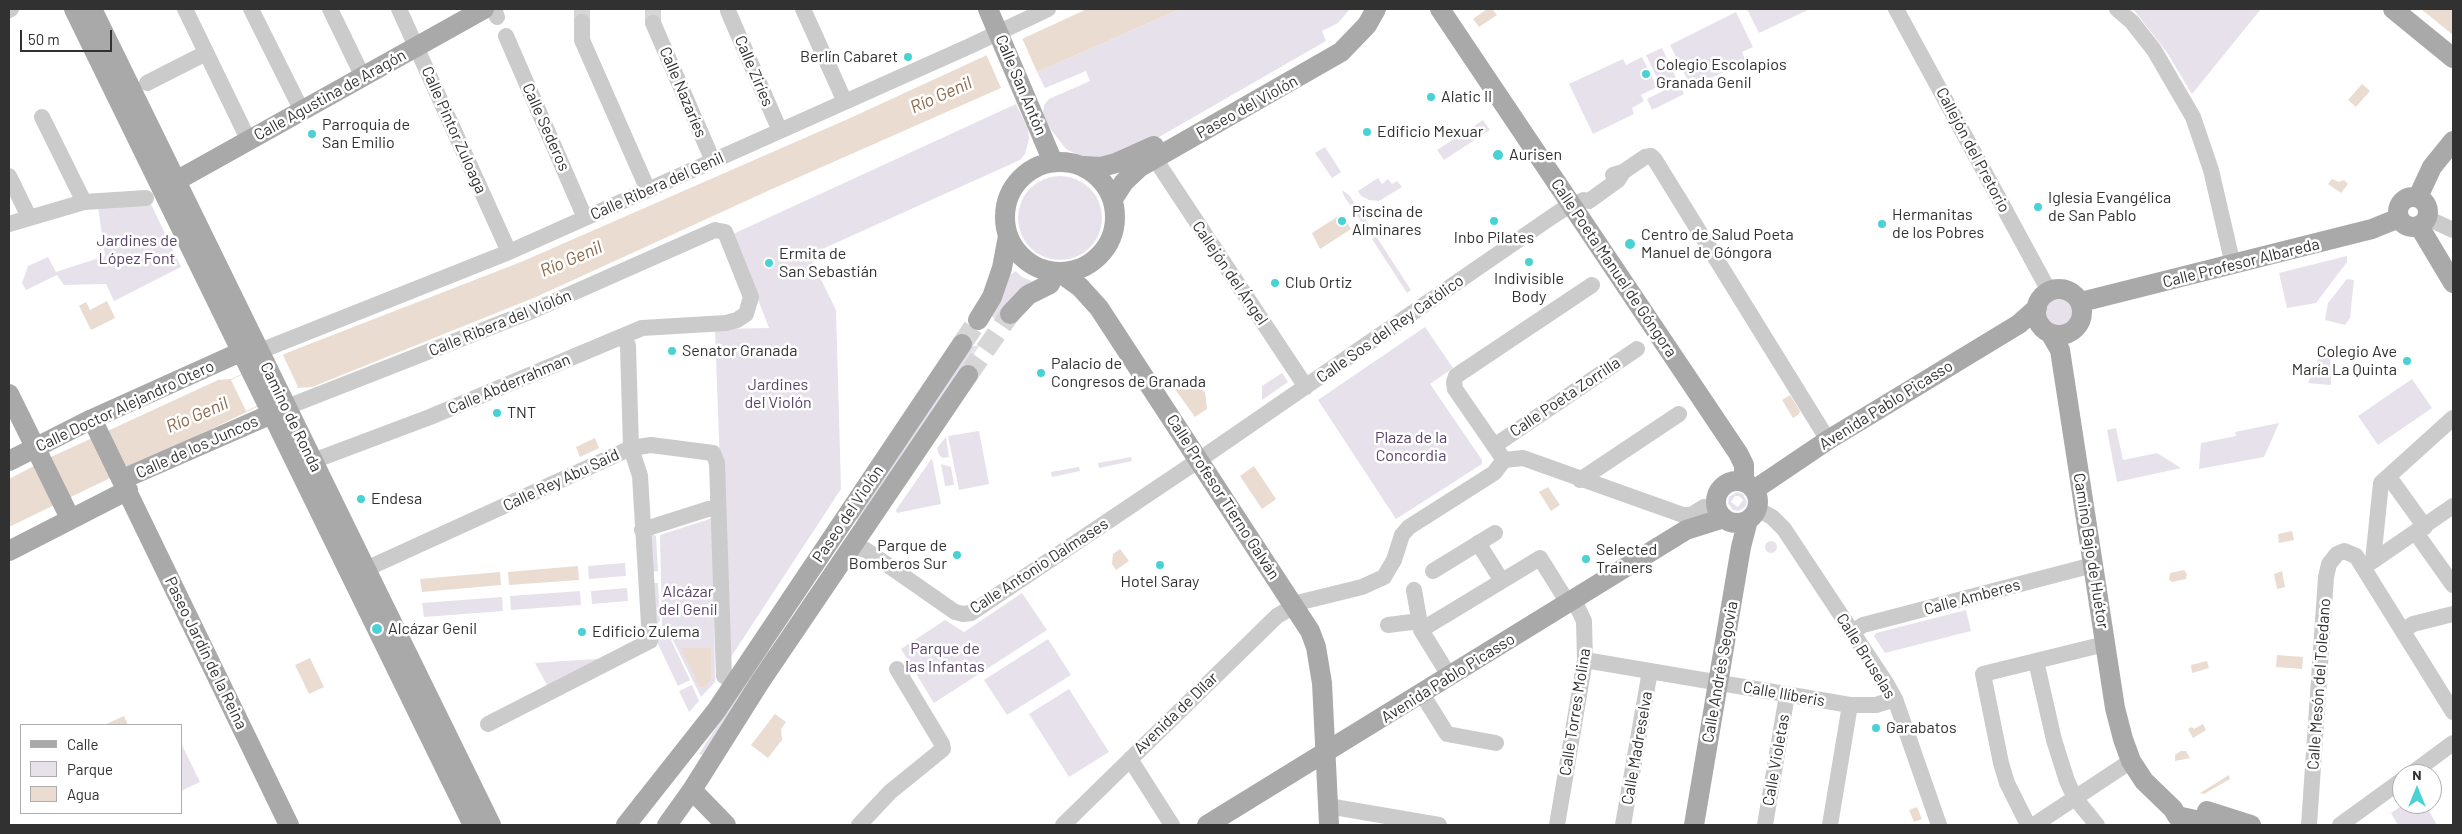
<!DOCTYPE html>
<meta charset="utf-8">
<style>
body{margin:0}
#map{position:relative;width:2462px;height:834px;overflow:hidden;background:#fff;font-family:Barlow,sans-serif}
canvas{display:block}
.frame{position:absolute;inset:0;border:10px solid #313131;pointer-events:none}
.legend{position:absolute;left:20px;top:724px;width:162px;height:90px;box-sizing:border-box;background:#fff;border:1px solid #adadad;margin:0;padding:6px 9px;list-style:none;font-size:15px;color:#313131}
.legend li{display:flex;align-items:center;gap:10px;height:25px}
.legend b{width:25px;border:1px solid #adadad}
.north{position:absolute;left:2392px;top:764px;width:50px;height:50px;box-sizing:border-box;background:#fff;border:1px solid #adadad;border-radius:50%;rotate:0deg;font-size:14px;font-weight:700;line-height:20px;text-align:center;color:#313131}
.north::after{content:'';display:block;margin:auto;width:18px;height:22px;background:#49d2d3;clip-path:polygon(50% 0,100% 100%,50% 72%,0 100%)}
.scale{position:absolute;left:20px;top:30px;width:92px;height:22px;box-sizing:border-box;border:2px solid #313131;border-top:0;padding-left:6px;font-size:15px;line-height:18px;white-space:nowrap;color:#313131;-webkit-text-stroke:4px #fff;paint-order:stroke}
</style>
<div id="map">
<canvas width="2462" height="834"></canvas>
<div class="frame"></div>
<ul class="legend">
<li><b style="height:6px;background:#a9a9a9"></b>Calle</li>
<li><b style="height:14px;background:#e7e1ec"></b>Parque</li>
<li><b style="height:14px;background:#eadcd0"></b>Agua</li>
</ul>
<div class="north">N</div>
<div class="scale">50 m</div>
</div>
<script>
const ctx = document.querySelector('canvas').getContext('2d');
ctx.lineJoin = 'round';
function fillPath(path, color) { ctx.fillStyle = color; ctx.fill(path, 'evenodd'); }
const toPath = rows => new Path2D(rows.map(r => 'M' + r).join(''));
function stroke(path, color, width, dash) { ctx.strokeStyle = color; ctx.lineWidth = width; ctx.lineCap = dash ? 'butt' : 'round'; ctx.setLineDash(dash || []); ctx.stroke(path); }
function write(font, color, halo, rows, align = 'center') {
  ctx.font = font + ' Barlow,sans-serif'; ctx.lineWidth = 5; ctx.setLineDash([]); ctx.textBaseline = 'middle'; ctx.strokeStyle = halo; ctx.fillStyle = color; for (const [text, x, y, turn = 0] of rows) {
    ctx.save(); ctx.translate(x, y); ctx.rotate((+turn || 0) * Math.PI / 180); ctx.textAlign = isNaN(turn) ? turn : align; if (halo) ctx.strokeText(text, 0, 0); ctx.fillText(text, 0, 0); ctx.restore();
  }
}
fillPath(toPath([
 [1180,9,1350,9,1338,23,1322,31,1326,41,1126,156,1086,159,1066,149,1049,127,1043,113,1044,105,1049,99,1090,81,1086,71,1045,88,1037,72],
 [1747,9,1810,9,1759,33],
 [2133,9,2261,9,2192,94,2166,51],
 [1736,12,1753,47,1742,52,1746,62,1691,87,1670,45],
 [1662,48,1676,78,1661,86,1646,55],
 [1642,57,1657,87,1641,95,1644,101,1632,108,1634,114,1593,134,1569,84,1623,59,1626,65],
 [1679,83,1684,94,1652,110,1647,99],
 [1016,104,1028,129,1029,139,1025,154,1020,160,809,255,836,310,841,489,727,663,715,329,769,328,733,234],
 [1483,120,1490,130,1481,136,1474,126],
 [1469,129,1476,139,1444,160,1437,150],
 [1325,147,1341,172,1332,178,1315,153],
 '1018 218a42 42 0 1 1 84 0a42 42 0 1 1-84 0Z',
 [1378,178,1382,184,1388,179,1392,184,1397,181,1402,187,1379,201,1369,200,1361,196,1358,191],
 [1342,190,1349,195,1374,232,1370,235,1344,196],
 [150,202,181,267,114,301,106,284,64,285,57,275,26,290,22,283,28,266,48,257,56,272,105,256,98,207],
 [1376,236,1411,290,1407,293,1372,239],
 [2347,256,2347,262,2316,303,2287,308,2279,273],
 [1016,271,1022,277,1032,281,1009,303,997,320,990,315,1008,276],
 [2347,279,2354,280,2350,318,2345,325,2325,320,2328,303],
 '2042 312a17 17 0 1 1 34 0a17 17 0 1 1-34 0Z',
 [1425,327,1453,368,1430,384,1482,460,1482,464,1396,519,1318,400],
 [980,345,860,522,854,517,968,347],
 [2330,352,2331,385,2308,383,2321,353],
 [1282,373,1288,382,1262,400,1262,386],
 [2412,379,2432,408,2378,445,2358,416],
 [2279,423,2264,457,2199,469,2201,443,2236,436,2235,432],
 [2116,428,2123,460,2157,453,2181,468,2117,482,2107,430],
 [979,431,989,484,959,490,948,436],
 [946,437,949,457,943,458,939,455,937,448],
 [1131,457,1132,461,1099,468,1098,463],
 [932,458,941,504,897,513,896,510],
 [941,464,951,467,954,485,945,486],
 [1079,467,1080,471,1052,477,1051,472],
 [1737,492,1743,494,1747,502,1745,507,1739,511,1733,510,1728,503,1729,497],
 [1735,496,1739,496,1743,500,1738,507,1731,502],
 [713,518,715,682,701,697,666,626,662,626,660,535],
 [647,532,656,536,658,571,649,572],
 '1765 547a6 6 0 1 1 12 0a6 6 0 1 1-12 0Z',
 [625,563,626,576,589,579,588,566],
 [650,583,658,583,660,621,653,629],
 [627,588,628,601,592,604,591,591],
 [580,591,581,605,511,610,510,596],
 [1022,593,1047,630,934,703,901,649,945,620,964,632],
 [502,597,503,611,424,617,422,603],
 [1966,610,1971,631,1885,653,1874,636,1876,633],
 [665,627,690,680,678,686,654,636],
 [1048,639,1071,675,1007,715,984,680],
 [767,649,771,651,702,755,699,754],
 [610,658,548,687,535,663],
 [692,685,699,701,689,712,679,691],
 [1069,689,1109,752,1069,777,1029,714],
 [181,743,200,782,181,791],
 [2404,804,2425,804,2437,825,2398,825,2391,813]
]), '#e7e1ec');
fillPath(toPath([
 [1087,9,1180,9,772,189,536,297,312,387,296,388,9,527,9,479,51,457,218,380,231,379,289,352,521,262,848,119],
 [1487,9,1492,9,1497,15,1479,27,1473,19],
 [2421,9,2453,9,2453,35],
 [2362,84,2370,91,2356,107,2348,100],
 [2332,179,2339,182,2344,180,2348,184,2341,193,2328,184],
 [1337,217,1344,218,1351,229,1320,249,1312,233],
 [107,301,115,318,91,330,79,306,86,302,90,310],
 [1182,377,1205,392,1207,409,1195,417,1172,385,1173,382],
 [1790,395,1800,411,1799,414,1793,418,1782,400],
 [595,438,599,448,580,457,576,447],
 [1254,466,1276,499,1262,509,1240,476],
 [1548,487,1560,505,1551,511,1539,492],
 [2292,531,2294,540,2279,543,2278,534],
 [1120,549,1129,561,1116,570,1112,564,1113,554],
 [578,566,579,580,509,585,508,572],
 [2184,570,2187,574,2186,579,2172,582,2169,580,2170,573],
 [2282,571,2285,587,2277,589,2274,574],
 [500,572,501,585,422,592,420,579],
 [681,648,711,648,711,679,705,687,700,687],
 [2277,655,2303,657,2302,669,2276,667],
 [310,658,324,687,309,694,295,665],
 [2207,661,2209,668,2192,673,2191,665],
 [775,714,786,722,781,729,782,740,768,758,751,745],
 [124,716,128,725,104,725],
 [2203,724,2206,730,2193,738,2188,729,2192,727,2194,729],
 [2181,751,2186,751,2190,758,2175,761,2175,755],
 [2229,775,2230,779,2204,794,2200,793],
 [1917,807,1922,819,1914,822,1909,810]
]), '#eadcd0');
fillPath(toPath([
 [1022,38,1037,72,1001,88,986,54],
 [283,355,298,387,246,411,231,380]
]), '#fff');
stroke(toPath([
 [582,9,582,22],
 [653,23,653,9]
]), '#d6d6d6', 16, [16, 8]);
stroke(toPath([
 [962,344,978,320],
 [968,375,1010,314]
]), '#d6d6d6', 20, [20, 10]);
stroke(toPath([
 [185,9,249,141],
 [251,9,302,111],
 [330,9,363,77],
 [399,9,509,252],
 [494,9,497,17],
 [803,9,845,102],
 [1896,9,2049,291],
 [2117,9,2132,22,2154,50,2193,117,2211,170,2233,265],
 [9,10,11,9],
 [728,11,780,131],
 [582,22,582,40,648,190],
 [653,23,713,161],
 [506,36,585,218],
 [147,83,206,53],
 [42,117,84,202],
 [1155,159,1306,387],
 [1613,175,1623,172,1645,157,1651,156,1655,160,1828,440],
 [9,176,29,217],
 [2427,218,2453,230],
 [9,224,84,202,146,198],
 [260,351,509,252,970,46,1048,9],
 [287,407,532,311,715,230,725,232,751,297,746,314,737,320,726,323,642,328,430,417,313,461],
 [1494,446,1637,349],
 [1504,460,1455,389,1454,382,1456,376,1592,285],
 [1504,460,1523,458,1683,515,1691,515,1704,507,1711,508],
 [2389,477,2425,527],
 [1580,480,1679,414],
 [1757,509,1772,517,1784,529,1886,683,1895,699,1939,825],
 [642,530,708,509,718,509],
 [2416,533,2453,585],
 [1478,543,1502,581],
 [852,546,866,550,955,612,963,614,971,613,1199,460,1553,216,1567,207,1584,200,1589,201,1618,180,1623,172],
 [2373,561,2453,506],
 [2363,567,2373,561,2381,483,2453,418],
 [366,569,631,448,651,445,713,453,717,463,724,676,734,683],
 [1433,571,1495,533],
 [1414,590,1421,630,1450,677],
 [1388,625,1420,621],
 [1421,630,1540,558,1568,603],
 [2403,631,2413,624,2453,614],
 [1852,632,1863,625,2093,565],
 [1585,660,1850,705,1876,705,1895,699],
 [2036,661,2054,740,2067,781,2075,798,2097,825],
 [1422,694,1447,734,1496,743],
 [488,724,650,641,640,476,631,448,628,346,624,336],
 [1130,759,1172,825],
 [2411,774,2453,743],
 [1328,806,1439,825],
 [859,825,890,792,943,749,942,744,897,669],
 [1063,825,1277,616,1301,602,1362,587,1384,577,1394,560,1402,535,1409,527,1494,473,1504,460],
 [1557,825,1585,660,1584,621,1574,600],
 [1623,825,1650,671],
 [1765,825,1787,695],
 [1830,825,1850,705],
 [2028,825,2007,783,2001,763,1983,674,2105,644],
 [2034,825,2131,761],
 [2309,825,2326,577,2329,564,2337,554,2344,551,2356,556,2453,712],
 [2340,825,2402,780]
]), '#cbcbcb', 16);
stroke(toPath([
 [74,9,473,825],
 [92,9,491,825],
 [988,9,1053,162],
 [1440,9,1738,453,1744,465,1744,482],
 [2393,9,2453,58],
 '1005 217a55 55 0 1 1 110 0a55 55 0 1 1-110 0Z',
 [1083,166,1101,167,1116,163,1154,146],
 [165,185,176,181,484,9],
 '2398 212a15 15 0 1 1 30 0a15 15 0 1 1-30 0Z',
 [2418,197,2432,167,2453,141],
 [1113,199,1124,182,1140,167,1341,52,1367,25,1376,9],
 [2419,226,2453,283],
 [1059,272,1080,287,1099,308,1310,631,1316,647,1322,683,1329,825],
 '2036 312a23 23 0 1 1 46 0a23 23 0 1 1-46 0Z',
 [2081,302,2372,229,2399,218],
 [1010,314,1028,295,1050,284,1055,272],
 [978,320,992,297,1002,268,1008,236],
 [2050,333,2060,350,2115,708,2123,739,2131,761,2144,781,2173,809,2177,816,2219,825],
 [9,394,70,518],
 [92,419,289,825],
 [9,461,92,419,234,355,253,353],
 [123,481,132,475,283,409],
 '1716 502a21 21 0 1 1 42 0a21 21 0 1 1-42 0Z',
 [1754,490,1828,440,2019,324,2037,308],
 [9,551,128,490],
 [692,790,726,825],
 [2207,811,2251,825],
 [626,825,716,711,962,344],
 [667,825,692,790,760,682,968,375],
 [1207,825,1686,530,1724,518],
 [1694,825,1741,547,1748,520]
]), '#a9a9a9', 20);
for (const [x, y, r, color] of [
 [908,57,5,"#49d2d3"],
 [1646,74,5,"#49d2d3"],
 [1431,97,5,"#49d2d3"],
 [1367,132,5,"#49d2d3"],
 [312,134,5,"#49d2d3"],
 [1498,155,6,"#49d2d3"],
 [2038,207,5,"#49d2d3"],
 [1342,221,5,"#49d2d3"],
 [1494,221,5,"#49d2d3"],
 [1882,224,5,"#49d2d3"],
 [1630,244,6,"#49d2d3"],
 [1529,262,5,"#49d2d3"],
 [769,263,5,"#49d2d3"],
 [1275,283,5,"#49d2d3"],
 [672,351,5,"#49d2d3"],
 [2407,361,5,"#49d2d3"],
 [1041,373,5,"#49d2d3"],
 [497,413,5,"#49d2d3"],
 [361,499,5,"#49d2d3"],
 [957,555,5,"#49d2d3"],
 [1586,559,5,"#49d2d3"],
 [1160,565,5,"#49d2d3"],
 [377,629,6,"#49d2d3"],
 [582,632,5,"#49d2d3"],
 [1876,728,5,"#49d2d3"]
]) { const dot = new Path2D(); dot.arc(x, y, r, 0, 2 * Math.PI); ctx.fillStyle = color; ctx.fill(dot); stroke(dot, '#fff', 2); }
write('16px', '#313131', '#fff', [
 ["Berlín Cabaret",898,57,"right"],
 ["Colegio Escolapios",1656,65],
 ["Granada Genil",1656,83],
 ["Alatic II",1441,97],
 ["Parroquia de",322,125],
 ["San Emilio",322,143],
 ["Edificio Mexuar",1377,132],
 ["Aurisen",1509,155],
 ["Iglesia Evangélica",2048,198],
 ["de San Pablo",2048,216],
 ["Piscina de",1352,212],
 ["Alminares",1352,230],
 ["Hermanitas",1892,215],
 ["de los Pobres",1892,233],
 ["Centro de Salud Poeta",1641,235],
 ["Manuel de Góngora",1641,253],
 ["Inbo Pilates",1494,238,"center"],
 ["Ermita de",779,254],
 ["San Sebastián",779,272],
 ["Indivisible",1529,279,"center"],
 ["Body",1529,297,"center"],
 ["Club Ortiz",1285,283],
 ["Senator Granada",682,351],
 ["Colegio Ave",2397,352,"right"],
 ["María La Quinta",2397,370,"right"],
 ["Palacio de",1051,364],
 ["Congresos de Granada",1051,382],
 ["TNT",507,413],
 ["Endesa",371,499],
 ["Parque de",947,546,"right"],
 ["Bomberos Sur",947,564,"right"],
 ["Selected",1596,550],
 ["Trainers",1596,568],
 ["Hotel Saray",1160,582,"center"],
 ["Alcázar Genil",388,629],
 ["Edificio Zulema",592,632],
 ["Garabatos",1886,728]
], 'left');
write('16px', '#313131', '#fff', [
 ["Calle Ziríes",754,71,67],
 ["Calle San Antón",1021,85,67],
 ["Calle Nazaríes",683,92,67],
 ["Calle Agustina de Aragón",330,95,-29],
 ["Paseo del Violón",1247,107,-29],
 ["Calle Sederos",546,127,66],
 ["Calle Pintor Zuloaga",454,130,66],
 ["Callejón del Pretorio",1973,150,62],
 ["Calle Ribera del Genil",657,186,-24],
 ["Calle Profesor Albareda",2241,263,-14],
 ["Calle Poeta Manuel de Góngora",1614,268,56],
 ["Callejón del Ángel",1230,273,56],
 ["Calle Ribera del Violón",500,323,-22],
 ["Calle Sos del Rey Católico",1390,329,-35],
 ["Calle Abderrahman",509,384,-23],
 ["Calle Poeta Zorrilla",1565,397,-34],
 ["Avenida Pablo Picasso",1886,405,-32],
 ["Calle Doctor Alejandro Otero",125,406,-25],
 ["Camino de Ronda",291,417,64],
 ["Calle de los Juncos",197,447,-24],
 ["Calle Rey Abu Said",561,480,-25],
 ["Calle Profesor Tierno Galván",1223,497,57],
 ["Paseo del Violón",848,514,-56],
 ["Camino Bajo de Huétor",2091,551,81],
 ["Calle Antonio Dalmases",1039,566,-33],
 ["Calle Amberes",1972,597,-15],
 ["Paseo Jardín de la Reina",206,653,64],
 ["Calle Bruselas",1866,656,58],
 ["Calle Andrés Segovia",1720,672,-80],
 ["Avenida Pablo Picasso",1448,678,-32],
 ["Calle Mesón del Toledano",2319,684,-86],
 ["Calle Ilíberis",1784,694,10],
 ["Calle Torres Molina",1575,712,-81],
 ["Avenida de Dílar",1176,713,-44],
 ["Calle Madreselva",1637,748,-80],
 ["Calle Violetas",1776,760,-80]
]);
write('16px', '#5a4369', '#fff', [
 ["Jardines de",137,241],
 ["López Font",137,259],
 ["Jardines",778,385],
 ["del Violón",778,403],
 ["Plaza de la",1411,438],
 ["Concordia",1411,456],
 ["Alcázar",688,592],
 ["del Genil",688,610],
 ["Parque de",945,649],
 ["las Infantas",945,667]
]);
write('italic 18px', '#8b6747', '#fff', [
 ["Río Genil",941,95,-24],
 ["Río Genil",571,259,-23],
 ["Río Genil",197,415,-23]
]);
</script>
